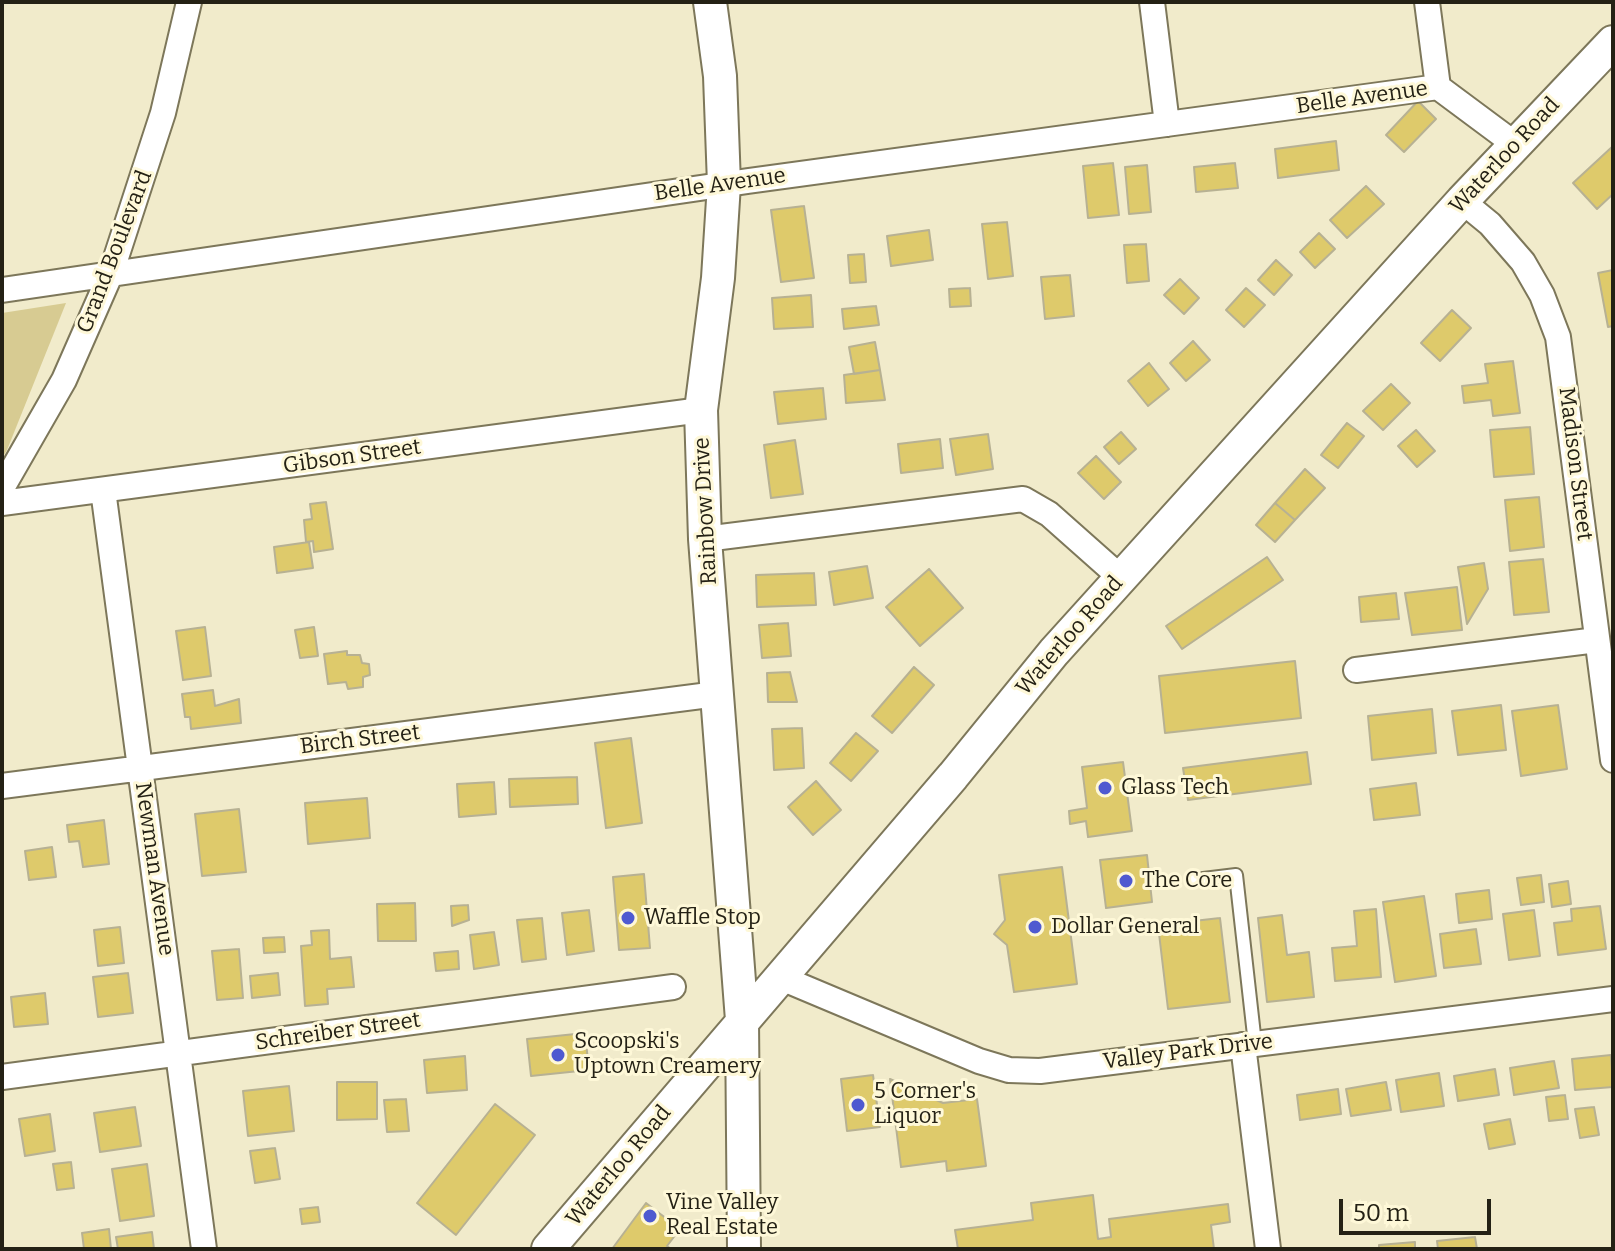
<!DOCTYPE html>
<style>
body{margin:0}
#map{position:relative;width:1615px;height:1251px;overflow:hidden;background:#f1ebcb;font-family:Bitter,serif}
canvas{display:block}
.frame{position:absolute;inset:0;border:4px solid #242115;pointer-events:none}
.scale{position:absolute;left:1339px;top:1199px;width:152px;height:36px;box-sizing:border-box;border:4px solid #242115;border-top:0;padding-left:10px;font-size:24px;line-height:28px;white-space:nowrap;color:#242115;-webkit-text-stroke:6px #fef8d8;paint-order:stroke}
</style>
<div id="map">
<canvas width="1615" height="1251"></canvas>
<div class="frame"></div>
<div class="scale">50 m</div>
</div>
<script>
const ctx = document.querySelector('canvas').getContext('2d');
ctx.lineJoin = 'round';
function fillPath(path, color) { ctx.fillStyle = color; ctx.fill(path, 'evenodd'); }
const toPath = rows => new Path2D(rows.map(r => 'M' + r).join(''));
function stroke(path, color, width, dash) { ctx.strokeStyle = color; ctx.lineWidth = width; ctx.lineCap = dash ? 'butt' : 'round'; ctx.setLineDash(dash || []); ctx.stroke(path); }
function write(font, color, halo, rows, align = 'center') {
  ctx.font = font + ' Bitter,serif'; ctx.lineWidth = 6; ctx.setLineDash([]); ctx.textBaseline = 'middle'; ctx.strokeStyle = halo; ctx.fillStyle = color; for (const [text, x, y, turn = 0] of rows) {
    ctx.save(); ctx.translate(x, y); ctx.rotate((+turn || 0) * Math.PI / 180); ctx.textAlign = isNaN(turn) ? turn : align; if (halo) ctx.strokeText(text, 0, 0); ctx.fillText(text, 0, 0); ctx.restore();
  }
}
fillPath(toPath([
 [66,303,7,450,2,458,2,313]
]), '#d7cb92');
const building = toPath([
 [1418,101,1436,119,1404,152,1386,135,1418,101],
 [1336,141,1339,170,1278,178,1275,149,1336,141],
 [1613,146,1613,194,1597,209,1573,183,1613,146],
 [1113,163,1119,215,1088,218,1083,166,1113,163],
 [1235,163,1238,188,1196,192,1194,167,1235,163],
 [1147,165,1151,212,1129,214,1125,167,1147,165],
 [1366,186,1384,204,1347,238,1330,220,1366,186],
 [804,206,814,278,781,282,771,210,804,206],
 [1007,222,1013,276,988,279,982,224,1007,222],
 [929,230,933,260,891,266,887,236,929,230],
 [1319,233,1335,249,1315,268,1300,252,1319,233],
 [1146,244,1149,281,1127,283,1124,245,1146,244],
 [864,254,866,282,850,283,848,255,864,254],
 [1276,260,1292,275,1274,295,1258,280,1276,260],
 [1613,270,1613,326,1608,327,1598,273,1613,270],
 [1070,275,1074,316,1045,319,1041,277,1070,275],
 [1180,279,1199,298,1184,314,1164,295,1180,279],
 [970,288,971,306,950,307,949,289,970,288],
 [1246,288,1265,305,1244,327,1226,310,1246,288],
 [811,295,813,327,774,329,772,298,811,295],
 [876,306,879,325,844,329,842,309,876,306],
 [1452,310,1471,328,1440,361,1421,343,1452,310],
 [1193,341,1210,360,1186,381,1170,363,1193,341],
 [875,342,880,370,854,374,849,347,875,342],
 [1513,361,1520,413,1493,416,1491,400,1464,403,1462,386,1488,383,1485,364,1513,361],
 [1149,363,1169,389,1148,406,1128,381,1149,363],
 [880,370,885,400,846,403,844,375,880,370],
 [1391,384,1410,403,1383,430,1363,411,1391,384],
 [823,388,826,419,778,424,774,392,823,388],
 [1347,423,1364,436,1338,468,1321,455,1347,423],
 [1530,427,1534,474,1494,477,1490,430,1530,427],
 [1416,430,1435,451,1417,467,1398,446,1416,430],
 [1121,432,1136,449,1119,464,1104,447,1121,432],
 [988,434,993,469,956,475,950,439,988,434],
 [940,439,943,468,901,473,898,444,940,439],
 [795,440,803,494,771,498,764,445,795,440],
 [1096,456,1121,482,1104,499,1078,473,1096,456],
 [1305,469,1325,488,1295,520,1275,503,1305,469],
 [1539,497,1544,547,1510,551,1505,500,1539,497],
 [326,502,333,549,314,552,313,541,306,542,304,520,312,519,310,504,326,502],
 [1275,503,1295,520,1275,542,1256,525,1275,503],
 [309,542,313,568,277,573,274,547,309,542],
 [1267,557,1283,580,1182,649,1166,626,1267,557],
 [1543,559,1549,612,1514,615,1509,562,1543,559],
 [1484,563,1488,589,1467,624,1458,567,1484,563],
 [867,566,873,598,834,605,829,572,867,566],
 [929,569,963,608,920,646,886,607,929,569],
 [814,573,816,605,757,607,756,575,814,573],
 [1457,587,1462,630,1412,635,1405,593,1457,587],
 [1396,593,1399,619,1361,622,1359,597,1396,593],
 [788,623,791,656,762,658,759,625,788,623],
 [205,627,211,676,183,680,176,631,205,627],
 [314,627,318,656,300,658,295,630,314,627],
 [347,651,347,655,360,655,362,663,369,664,370,675,363,677,363,687,348,689,346,682,328,684,324,654,347,651],
 [1295,661,1301,718,1165,733,1159,676,1295,661],
 [914,667,934,685,892,733,872,716,914,667],
 [790,672,797,702,768,702,767,673,790,672],
 [213,690,215,706,239,699,241,723,191,729,190,717,185,717,182,694,213,690],
 [1501,705,1506,750,1458,755,1452,711,1501,705],
 [1558,705,1567,769,1521,776,1512,711,1558,705],
 [1432,709,1436,753,1372,760,1368,716,1432,709],
 [802,728,804,768,774,770,772,729,802,728],
 [856,733,878,751,851,781,830,763,856,733],
 [631,738,642,823,606,828,595,743,631,738],
 [1307,752,1311,784,1188,800,1183,768,1307,752],
 [1123,762,1132,831,1088,837,1086,821,1070,824,1069,811,1087,808,1082,767,1123,762],
 [577,777,578,804,510,807,509,779,577,777],
 [816,781,841,810,813,835,788,807,816,781],
 [494,782,496,814,459,817,457,784,494,782],
 [1416,783,1420,815,1374,820,1370,789,1416,783],
 [367,798,370,838,308,844,305,803,367,798],
 [239,809,246,872,202,876,195,814,239,809],
 [104,820,109,864,83,867,79,841,69,842,67,825,104,820],
 [52,847,56,877,29,880,25,851,52,847],
 [1147,855,1152,902,1106,908,1100,860,1147,855],
 [1062,867,1077,984,1014,992,1007,945,994,934,1005,920,999,875,1062,867],
 [644,874,650,948,619,950,613,877,644,874],
 [1541,875,1544,902,1521,905,1517,878,1541,875],
 [1568,881,1571,904,1552,907,1549,884,1568,881],
 [1489,890,1492,919,1459,923,1456,894,1489,890],
 [1424,896,1436,976,1395,982,1383,902,1424,896],
 [415,903,416,941,378,941,377,904,415,903],
 [468,905,469,920,452,926,451,906,468,905],
 [1600,906,1606,949,1558,955,1554,923,1572,921,1571,909,1600,906],
 [1376,909,1381,977,1335,981,1332,948,1357,946,1354,911,1376,909],
 [589,910,594,951,567,955,562,913,589,910],
 [1534,910,1540,956,1509,960,1503,914,1534,910],
 [1282,915,1287,955,1309,952,1314,997,1267,1002,1258,918,1282,915],
 [542,918,546,959,522,962,517,920,542,918],
 [1220,918,1230,1002,1168,1009,1158,925,1220,918],
 [120,927,124,963,98,966,94,930,120,927],
 [1476,929,1481,964,1444,968,1440,934,1476,929],
 [329,930,330,959,351,957,354,987,327,989,328,1004,305,1006,301,946,312,945,311,931,329,930],
 [494,932,499,965,474,969,470,935,494,932],
 [284,937,285,952,264,953,263,938,284,937],
 [239,949,243,998,217,1000,212,951,239,949],
 [458,951,459,969,436,971,434,953,458,951],
 [128,973,133,1013,98,1017,93,977,128,973],
 [278,973,280,995,252,998,250,976,278,973],
 [45,993,48,1024,14,1027,11,997,45,993],
 [585,1033,589,1070,531,1076,527,1039,585,1033],
 [1611,1055,1613,1087,1575,1090,1572,1059,1611,1055],
 [465,1056,467,1090,427,1093,424,1060,465,1056],
 [1554,1061,1559,1088,1514,1095,1510,1068,1554,1061],
 [1495,1069,1499,1095,1458,1101,1454,1076,1495,1069],
 [1439,1073,1444,1106,1401,1112,1396,1080,1439,1073],
 [873,1075,880,1127,847,1131,841,1079,873,1075],
 [890,1079,943,1103,977,1099,986,1166,947,1171,946,1161,901,1167,890,1079],
 [337,1082,377,1082,377,1119,337,1120,337,1082],
 [1386,1082,1391,1110,1351,1116,1346,1089,1386,1082],
 [289,1086,294,1131,248,1136,243,1091,289,1086],
 [1338,1089,1341,1114,1300,1120,1297,1095,1338,1089],
 [1565,1095,1568,1119,1549,1121,1546,1097,1565,1095],
 [406,1099,409,1131,387,1132,384,1100,406,1099],
 [495,1104,535,1135,456,1235,417,1203,495,1104],
 [135,1107,141,1146,100,1152,94,1113,135,1107],
 [1594,1107,1599,1135,1580,1138,1575,1109,1594,1107],
 [50,1114,55,1151,25,1156,19,1119,50,1114],
 [1510,1119,1515,1144,1489,1149,1484,1124,1510,1119],
 [275,1148,280,1179,255,1183,250,1151,275,1148],
 [71,1162,74,1188,57,1190,53,1164,71,1162],
 [147,1164,154,1216,120,1221,112,1169,147,1164],
 [1093,1195,1098,1239,1111,1237,1109,1219,1228,1204,1230,1222,1211,1225,1214,1249,958,1249,955,1230,1033,1220,1031,1203,1093,1195],
 [646,1203,680,1229,667,1246,671,1249,612,1249,646,1203],
 [318,1207,320,1222,302,1224,300,1209,318,1207],
 [109,1229,111,1249,84,1249,82,1233,109,1229],
 [152,1232,154,1249,118,1249,116,1237,152,1232],
 [1475,1237,1477,1249,1438,1249,1437,1241,1475,1237],
 [1415,1242,1415,1249,1379,1249,1379,1245,1415,1242]
]);
fillPath(building, '#deca6b');
stroke(building, '#b7b193', 2);
const lane = toPath([
 [1195,880,1236,875,1255,1044]
]);
const street = toPath([
 [1152,2,1167,124],
 [1427,2,1438,87,1516,145],
 [1462,201,1490,224,1523,262,1542,295,1558,337,1613,760],
 [2,290,748,181,1438,87],
 [2,488,64,380,111,273,163,113,189,2],
 [103,490,204,1249],
 [2,503,701,410],
 [705,539,1023,499,1049,514,1120,577],
 [1356,670,1597,640],
 [2,786,717,694],
 [779,977,979,1061,1009,1070,1040,1071,1613,999],
 [1243,1045,1268,1249],
 [2,1077,673,987]
]);
const secondary = toPath([
 [710,2,720,76,724,184,718,278,701,410,705,539,742,1020,744,1249],
 [548,1249,953,776,1054,652,1462,201,1613,42]
]);
stroke(lane, '#7d775a', 16);
stroke(street, '#7d775a', 28);
stroke(secondary, '#7d775a', 36);
stroke(lane, '#fff', 12);
stroke(street, '#fff', 24);
stroke(secondary, '#fff', 32);
for (const [x, y, r, color] of [
 [1105,788,8,"#4f5ad0"],
 [1126,881,8,"#4f5ad0"],
 [628,918,8,"#4f5ad0"],
 [1035,927,8,"#4f5ad0"],
 [558,1055,8,"#4f5ad0"],
 [858,1105,8,"#4f5ad0"],
 [650,1216,8,"#4f5ad0"]
]) { const dot = new Path2D(); dot.arc(x, y, r, 0, 2 * Math.PI); ctx.fillStyle = color; ctx.fill(dot); stroke(dot, '#fef8d8', 3); }
write('22px', '#242115', '#fef8d8', [
 ["Belle Avenue",1362,98,-8],
 ["Waterloo Road",1505,156,-47],
 ["Belle Avenue",720,185,-8],
 ["Grand Boulevard",115,252,-69],
 ["Gibson Street",352,457,-8],
 ["Madison Street",1575,464,83],
 ["Rainbow Drive",706,511,-93],
 ["Waterloo Road",1070,636,-49],
 ["Birch Street",360,740,-7],
 ["Newman Avenue",154,869,82],
 ["Schreiber Street",338,1032,-8],
 ["Valley Park Drive",1188,1052,-7],
 ["Waterloo Road",619,1166,-50]
]);
write('22px', '#242115', '#fef8d8', [
 ["Glass Tech",1121,788],
 ["The Core",1142,881],
 ["Waffle Stop",644,918],
 ["Dollar General",1051,927],
 ["Scoopski's",574,1042],
 ["Uptown Creamery",574,1067],
 ["5 Corner's",874,1092],
 ["Liquor",874,1117],
 ["Vine Valley",666,1203],
 ["Real Estate",666,1228]
], 'left');
</script>
